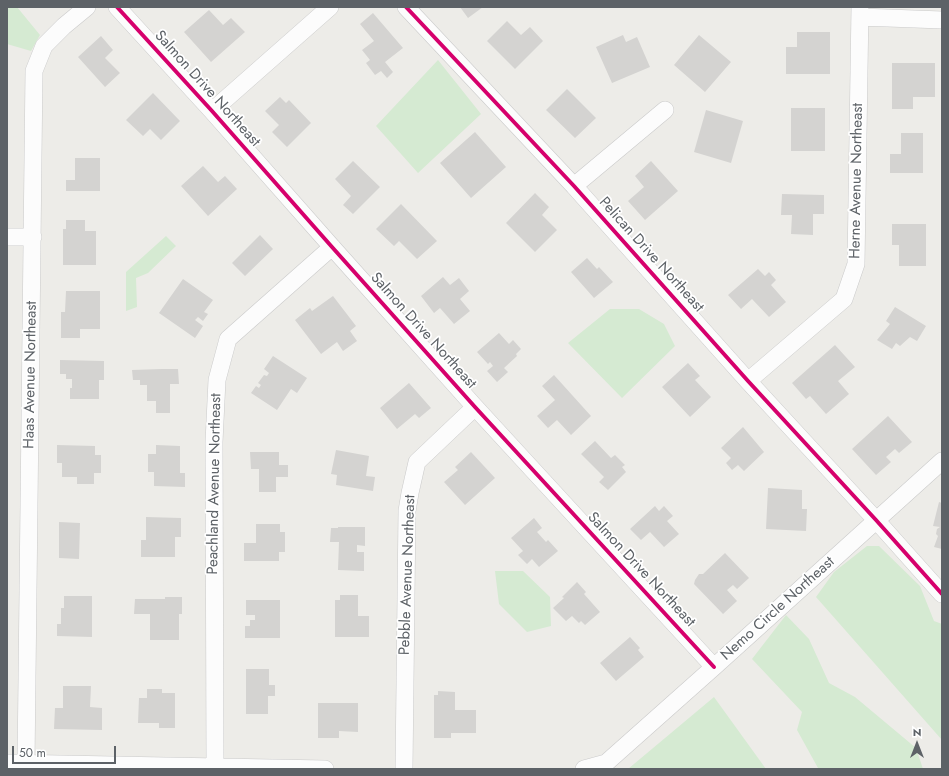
<!DOCTYPE html>
<style>
body{margin:0}
#map{position:relative;width:949px;height:776px;overflow:hidden;background:#edece8;font-family:Jost,sans-serif}
canvas{display:block}
.frame{position:absolute;inset:0;border:8px solid #5d6267;pointer-events:none}
.north{position:absolute;left:897px;top:724px;width:40px;height:40px;-webkit-text-stroke:3px #fff;paint-order:stroke;rotate:0deg;font-size:11px;font-weight:700;line-height:16px;text-align:center;color:#5d6267}
.north::after{content:'';display:block;margin:auto;width:14px;height:18px;background:#5d6267;clip-path:polygon(50% 0,100% 100%,50% 72%,0 100%)}
.scale{position:absolute;left:12px;top:746px;width:104px;height:18px;box-sizing:border-box;border:2px solid #5d6267;border-top:0;padding-left:5px;font-size:12px;line-height:14px;white-space:nowrap;color:#5d6267;-webkit-text-stroke:3px #fff;paint-order:stroke}
</style>
<div id="map">
<canvas width="949" height="776"></canvas>
<div class="frame"></div>
<div class="north">N</div>
<div class="scale">50 m</div>
</div>
<script>
const ctx = document.querySelector('canvas').getContext('2d');
ctx.lineJoin = 'round';
function fillPath(path, color) { ctx.fillStyle = color; ctx.fill(path, 'evenodd'); }
const toPath = rows => new Path2D(rows.map(r => 'M' + r).join(''));
function stroke(path, color, width, dash) { ctx.strokeStyle = color; ctx.lineWidth = width; ctx.lineCap = dash ? 'butt' : 'round'; ctx.setLineDash(dash || []); ctx.stroke(path); }
function write(font, color, halo, rows, align = 'center') {
  ctx.font = font + ' Jost,sans-serif'; ctx.lineWidth = 3.5; ctx.setLineDash([]); ctx.textBaseline = 'middle'; ctx.strokeStyle = halo; ctx.fillStyle = color; for (const [text, x, y, turn = 0] of rows) {
    ctx.save(); ctx.translate(x, y); ctx.rotate((+turn || 0) * Math.PI / 180); ctx.textAlign = isNaN(turn) ? turn : align; if (halo) ctx.strokeText(text, 0, 0); ctx.fillText(text, 0, 0); ctx.restore();
  }
}
fillPath(toPath([
 [7,7,17,7,40,35,31,51,7,44],
 [438,60,481,114,418,173,376,126],
 [166,236,176,246,148,273,136,278,137,307,126,311,126,272],
 [610,309,639,309,664,324,675,346,622,398,568,343],
 [867,546,879,546,920,586,934,621,942,624,942,740,816,597,834,572],
 [495,571,523,571,550,597,551,626,527,632,499,604],
 [786,615,809,639,829,683,855,697,916,748,923,769,817,769,818,768,797,730,802,712,752,659],
 [714,697,766,769,628,769]
]), '#d5ead2');
fillPath(toPath([
 [460,7,483,7,468,18],
 [209,10,223,25,231,18,245,32,211,62,184,32],
 [373,13,403,48,385,62,393,72,387,78,381,71,375,75,366,63,370,60,362,50,374,41,360,24],
 [507,21,521,35,530,27,543,41,515,69,487,41],
 [797,32,830,32,830,74,786,74,786,47,797,47],
 [623,35,626,42,637,37,650,67,612,83,596,47],
 [699,35,731,62,705,92,674,65],
 [101,36,113,50,105,58,120,73,105,87,78,57],
 [892,63,935,63,935,97,913,97,913,109,892,109],
 [567,89,596,118,575,138,546,110],
 [153,93,180,121,161,140,150,129,143,136,126,120],
 [280,97,286,103,289,100,311,123,287,147,272,132,279,125,265,111],
 [791,108,825,108,825,151,791,151],
 [706,110,743,121,731,163,694,152],
 [475,132,506,167,471,198,440,163],
 [901,133,923,133,923,173,890,173,890,154,901,154],
 [75,158,100,158,100,191,66,191,66,180,75,180],
 [353,161,380,187,353,214,343,205,351,196,335,179],
 [651,161,678,191,645,220,628,201,644,187,635,176],
 [203,166,218,182,225,176,237,189,208,216,181,186],
 [535,193,549,207,542,215,557,230,535,252,506,223],
 [782,194,824,195,824,214,813,214,813,235,791,234,792,215,781,215],
 [401,204,437,241,417,259,399,241,394,246,376,229],
 [66,220,85,220,85,231,96,231,96,265,63,265,63,229,66,229],
 [892,224,926,224,926,266,899,266,899,245,892,245],
 [260,235,273,249,245,276,232,263],
 [587,258,597,269,599,267,613,282,594,298,571,272],
 [758,269,765,276,769,272,776,280,771,285,786,302,769,317,752,299,741,309,728,295],
 [443,277,450,285,459,278,469,291,460,299,470,311,454,324,440,308,434,313,421,296],
 [183,279,213,300,204,312,208,314,203,321,198,317,195,320,203,326,195,338,159,313],
 [66,291,100,291,100,329,80,329,80,338,61,338,61,312,65,312],
 [333,296,356,326,350,331,357,341,343,351,337,342,321,354,295,320,310,308,312,311],
 [895,307,926,326,917,341,910,337,900,346,896,343,892,349,877,340,890,324,886,321],
 [499,333,509,344,513,340,521,349,516,354,517,356,504,368,508,372,497,382,487,371,493,366,490,362,488,364,477,352],
 [835,345,855,367,838,381,849,394,826,414,810,396,806,399,792,383],
 [273,356,307,378,297,393,291,389,277,410,251,393,256,386,259,388,261,385,258,383,264,375,267,376,269,373,264,369],
 [60,360,104,361,104,380,99,380,99,399,70,399,70,388,72,388,72,379,66,379,66,374,60,374],
 [688,363,700,376,695,380,711,397,690,417,662,387],
 [162,369,178,369,179,384,170,384,170,413,156,413,156,401,147,401,147,385,140,385,140,380,133,380,132,370],
 [554,375,591,416,571,435,557,420,548,428,537,416,555,400,542,386],
 [409,383,431,408,419,418,415,414,397,429,380,408],
 [888,416,912,442,899,453,895,449,886,457,891,462,876,475,852,449],
 [743,427,764,452,744,471,738,465,732,470,726,463,731,458,721,448],
 [595,441,611,458,615,455,625,465,622,467,626,472,608,490,599,482,604,477,581,454],
 [57,445,95,446,95,455,101,455,101,473,94,473,94,484,77,484,77,477,62,477,62,463,57,463],
 [156,445,180,446,180,473,185,473,185,487,154,486,154,472,148,472,148,454,156,454],
 [336,450,369,456,366,476,375,477,373,491,336,485,337,475,331,474],
 [250,452,279,452,279,465,288,465,288,477,276,477,276,492,259,492,259,469,251,469],
 [471,452,495,478,465,505,444,482,458,470,455,467],
 [768,488,802,490,802,509,807,509,806,531,766,529],
 [939,502,942,503,942,549,934,547,938,536,936,534,937,529,940,527,933,526],
 [655,506,659,511,664,506,673,516,667,521,679,534,664,547,650,532,641,540,630,529],
 [146,517,181,518,181,537,175,537,175,557,141,557,141,540,146,540],
 [534,518,542,528,537,532,546,542,548,540,558,551,539,567,532,559,527,564,518,555,523,551,511,538],
 [59,522,80,523,79,559,59,558],
 [256,524,280,524,280,532,285,532,285,552,279,552,279,561,244,561,244,543,256,543],
 [338,527,365,527,365,546,357,545,357,552,364,552,364,571,338,570,339,542,330,542,331,528,338,528],
 [725,553,749,578,737,589,733,585,727,590,737,601,723,614,694,584,695,580,699,574,703,574],
 [577,582,586,592,584,594,600,612,585,625,581,621,579,623,572,616,566,621,553,608,564,598,562,597],
 [340,595,358,595,358,616,369,616,369,637,335,637,335,600,340,600],
 [64,596,92,596,92,637,57,636,57,624,61,624,61,608,64,608],
 [165,597,182,597,182,614,179,614,179,640,150,640,150,614,134,614,135,599,165,599],
 [246,600,280,600,280,638,245,638,245,626,250,626,250,620,255,620,255,615,246,615],
 [630,637,640,648,638,650,644,657,616,681,600,663],
 [246,669,269,669,269,685,275,685,275,696,268,696,268,714,246,714],
 [63,686,91,686,90,707,102,708,102,730,54,729,55,708,63,708],
 [147,689,162,689,162,693,175,693,175,728,159,728,159,723,138,723,139,698,147,698],
 [438,691,455,692,455,710,476,710,476,733,451,733,451,738,434,738,434,695,438,695],
 [318,703,358,703,358,732,339,731,339,738,318,738]
]), '#d4d3d1');
const minor = toPath([
 [117,7,212,111,332,247,475,407,714,667],
 [406,7,574,186,748,381,876,520,942,594],
 [860,17,942,20],
 [212,111,330,7],
 [574,186,665,110],
 [7,237,33,237],
 [748,381,844,299,856,264,860,7],
 [7,763,325,769],
 [26,764,34,71,44,46,64,26,87,7],
 [215,768,214,442,217,380,228,339,332,247],
 [404,769,407,511,410,493,417,462,475,407],
 [584,769,606,763,714,667,942,461]
]);
stroke(minor, '#cacaca', 18);
stroke(minor, '#fcfcfc', 17);
stroke(toPath([
 [117,7,212,111,332,247,475,407,714,667],
 [406,7,574,186,748,381,876,520,942,594]
]), '#d6006c', 4);
write('15px', '#5d6267', '#fff', [
 ["Salmon Drive Northeast",207,89,48],
 ["Herne Avenue Northeast",857,181,-89],
 ["Pelican Drive Northeast",651,255,48],
 ["Salmon Drive Northeast",423,331,48],
 ["Haas Avenue Northeast",31,375,-89],
 ["Peachland Avenue Northeast",215,484,-89],
 ["Salmon Drive Northeast",641,570,47],
 ["Pebble Avenue Northeast",408,575,-88],
 ["Nemo Circle Northeast",778,609,-42]
]);
</script>
